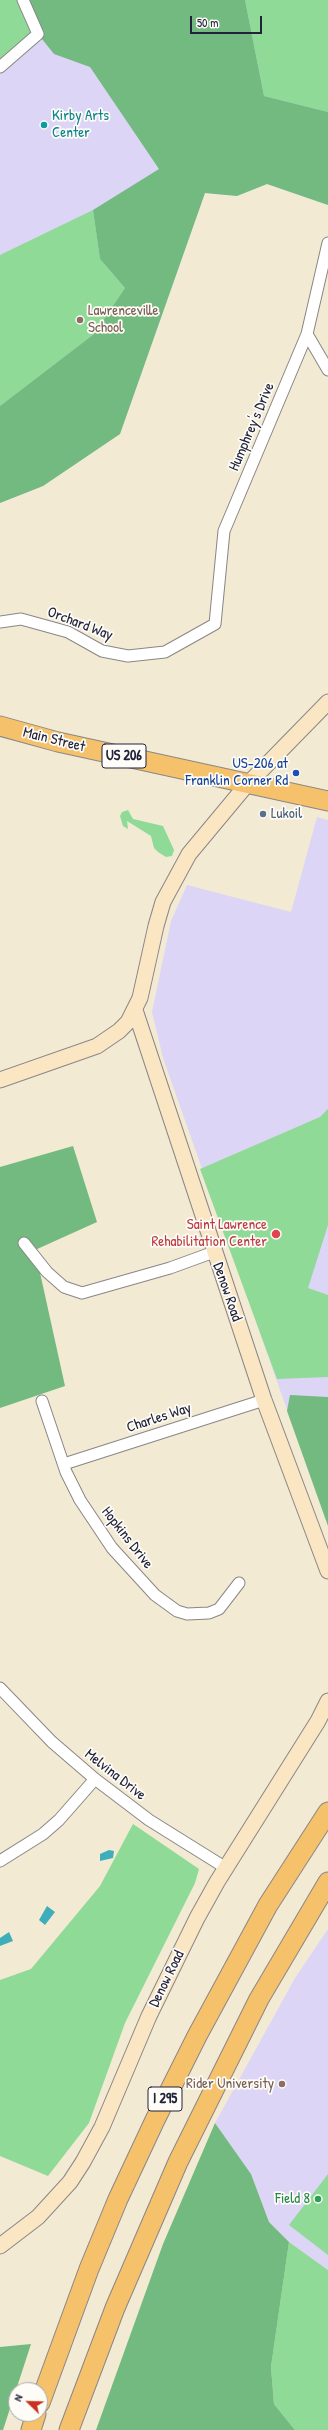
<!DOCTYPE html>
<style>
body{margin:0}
#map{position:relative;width:328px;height:2430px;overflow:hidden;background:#f2ead3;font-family:"Patrick Hand",sans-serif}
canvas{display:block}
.north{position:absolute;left:8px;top:2382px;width:40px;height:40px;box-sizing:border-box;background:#fdfcf7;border:1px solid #a5a5ac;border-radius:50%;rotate:293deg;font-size:11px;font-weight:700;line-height:16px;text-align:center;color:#22223b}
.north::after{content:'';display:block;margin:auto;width:14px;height:18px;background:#c8321e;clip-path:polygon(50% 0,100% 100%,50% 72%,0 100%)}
.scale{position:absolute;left:190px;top:16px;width:72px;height:18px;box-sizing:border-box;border:2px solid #22223b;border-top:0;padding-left:5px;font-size:12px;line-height:14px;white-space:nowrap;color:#22223b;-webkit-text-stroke:3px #fdfcf7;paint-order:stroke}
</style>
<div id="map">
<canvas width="328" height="2430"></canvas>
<div class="north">N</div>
<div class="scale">50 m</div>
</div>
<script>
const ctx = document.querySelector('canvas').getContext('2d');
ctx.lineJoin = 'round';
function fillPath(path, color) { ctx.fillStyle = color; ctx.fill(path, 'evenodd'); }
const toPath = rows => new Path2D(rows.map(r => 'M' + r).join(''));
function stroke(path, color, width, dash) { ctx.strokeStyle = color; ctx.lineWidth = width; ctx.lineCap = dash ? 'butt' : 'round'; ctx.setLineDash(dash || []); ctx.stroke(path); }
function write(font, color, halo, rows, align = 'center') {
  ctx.font = font + ' "Patrick Hand",sans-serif'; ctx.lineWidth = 3.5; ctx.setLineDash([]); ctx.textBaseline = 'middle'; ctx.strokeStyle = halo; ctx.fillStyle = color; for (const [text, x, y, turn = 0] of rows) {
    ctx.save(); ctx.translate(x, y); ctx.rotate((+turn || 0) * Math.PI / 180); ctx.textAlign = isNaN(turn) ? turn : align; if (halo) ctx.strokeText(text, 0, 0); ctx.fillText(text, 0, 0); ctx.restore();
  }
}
fillPath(toPath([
 [0,0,328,0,328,205,267,184,237,196,205,193,120,434,43,486,0,503],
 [317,817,328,820,328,1526,163,1058,152,1012,171,921,187,885,291,912],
 [328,1929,328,2270,289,2242,269,2222,251,2174,215,2123,295,1978]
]), '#ddd5f6');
fillPath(toPath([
 [0,0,18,0,32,33,0,61],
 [245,0,328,0,328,112,264,96],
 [93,210,100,259,125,288,94,334,0,406,0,255],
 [128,810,133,819,163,826,174,850,172,856,166,857,158,852,154,848,151,836,127,821,128,829,123,826,120,816,122,812],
 [328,1109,328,1225,308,1288,328,1295,328,1377,277,1379,200,1169,320,1117],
 [133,1824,199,1869,195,1883,125,2023,89,2123,48,2176,0,2156,0,1980,31,1969,100,1886],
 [328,2174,328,2255,289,2225],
 [289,2242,328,2270,328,2430,295,2430,274,2404,271,2367]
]), '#8eda96');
fillPath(toPath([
 [30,0,245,0,264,96,328,112,328,205,267,184,237,196,205,193,120,434,43,486,0,503,0,406,94,334,125,288,100,259,93,210,159,169,90,67,54,54,38,34,37,21],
 [73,1146,97,1222,35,1250,65,1386,0,1408,0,1167],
 [290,1395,328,1397,328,1526,287,1411],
 [215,2123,251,2174,269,2222,289,2242,271,2367,274,2404,295,2430,96,2430,163,2244],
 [31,2344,3,2430,0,2430,0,2347]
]), '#72ba7f');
fillPath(toPath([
 [109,1850,114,1851,113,1858,100,1861,100,1854],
 [47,1906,55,1912,45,1925,39,1920],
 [9,1932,13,1941,0,1946,0,1938]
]), '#3faebb');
const street = toPath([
 [0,67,38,34,23,0],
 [307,334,328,370],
 [0,622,21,619,68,632,102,651,128,656,165,652,215,624,224,531,307,334,328,243],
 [24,1243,47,1272,64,1287,82,1293,170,1268,214,1252],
 [42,1401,66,1472,80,1500,112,1548,155,1595,177,1611,187,1614,209,1613,219,1609,239,1583],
 [64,1464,264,1400],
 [0,1688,52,1742,95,1779,149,1820,226,1868],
 [0,1861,43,1834,59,1820,95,1779]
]);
const secondary = toPath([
 [135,1010,264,1400,328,1571],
 [0,1080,97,1046,119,1031,128,1022,140,998,156,926,163,902,189,854,244,788,328,702],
 [0,2246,38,2217,70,2182,83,2162,102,2127,149,2016,197,1918,217,1882,318,1721,328,1701]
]);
const highway = toPath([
 [0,726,58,742,328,801],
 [40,2403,89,2269,118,2199,155,2120,197,2036,268,1905,328,1812],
 [31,2430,36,2414],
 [69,2430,115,2308,178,2162,259,1999,328,1882]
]);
stroke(street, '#8a8687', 13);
stroke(secondary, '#8a8687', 17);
stroke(highway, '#8a8687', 21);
stroke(street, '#fff', 11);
stroke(secondary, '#fbe6c4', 15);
stroke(highway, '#f5c16b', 19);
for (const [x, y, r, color] of [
 [44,125,4,"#0f9aa8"],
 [80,320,4,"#8d6e63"],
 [296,773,4,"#1a4fb4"],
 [263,814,4,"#5c6f8a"],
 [276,1234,5,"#e0444e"],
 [282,2084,4,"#8d6e63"],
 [318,2199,4,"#2e9e5b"]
]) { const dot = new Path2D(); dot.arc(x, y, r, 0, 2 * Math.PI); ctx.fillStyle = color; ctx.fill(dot); stroke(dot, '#fdfcf7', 1.5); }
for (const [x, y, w] of [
 [124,756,44],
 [165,2099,34]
]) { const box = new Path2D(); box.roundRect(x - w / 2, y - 12, w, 24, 3); ctx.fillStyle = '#fdfcf7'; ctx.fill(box); stroke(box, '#22223b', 1); }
write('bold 14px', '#22223b', null, [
 ["US 206",124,756],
 ["I 295",165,2099]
]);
write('15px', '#0d838f', '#fdfcf7', [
 ["Kirby Arts",52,116],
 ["Center",52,133]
], 'left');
write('15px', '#785e54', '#fdfcf7', [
 ["Lawrenceville",88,311],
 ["School",88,328],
 ["Rider University",274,2084,"right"]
], 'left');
write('15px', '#22223b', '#fdfcf7', [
 ["Humphrey's Drive",252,427,-67],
 ["Orchard Way",80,624,21],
 ["Main Street",54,740,14],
 ["Denow Road",227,1292,71],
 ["Charles Way",159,1418,-18],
 ["Hopkins Drive",127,1538,52],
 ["Melvina Drive",115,1775,38],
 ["Denow Road",167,1979,-64]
]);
write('15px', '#164399', '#fdfcf7', [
 ["US-206 at",288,764],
 ["Franklin Corner Rd",288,781]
], 'right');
write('15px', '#4e5e75', '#fdfcf7', [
 ["Lukoil",271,814]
], 'left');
write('15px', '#be3a42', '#fdfcf7', [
 ["Saint Lawrence",267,1225],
 ["Rehabilitation Center",267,1242]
], 'right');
write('15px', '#27864d', '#fdfcf7', [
 ["Field 8",310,2199]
], 'right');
</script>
